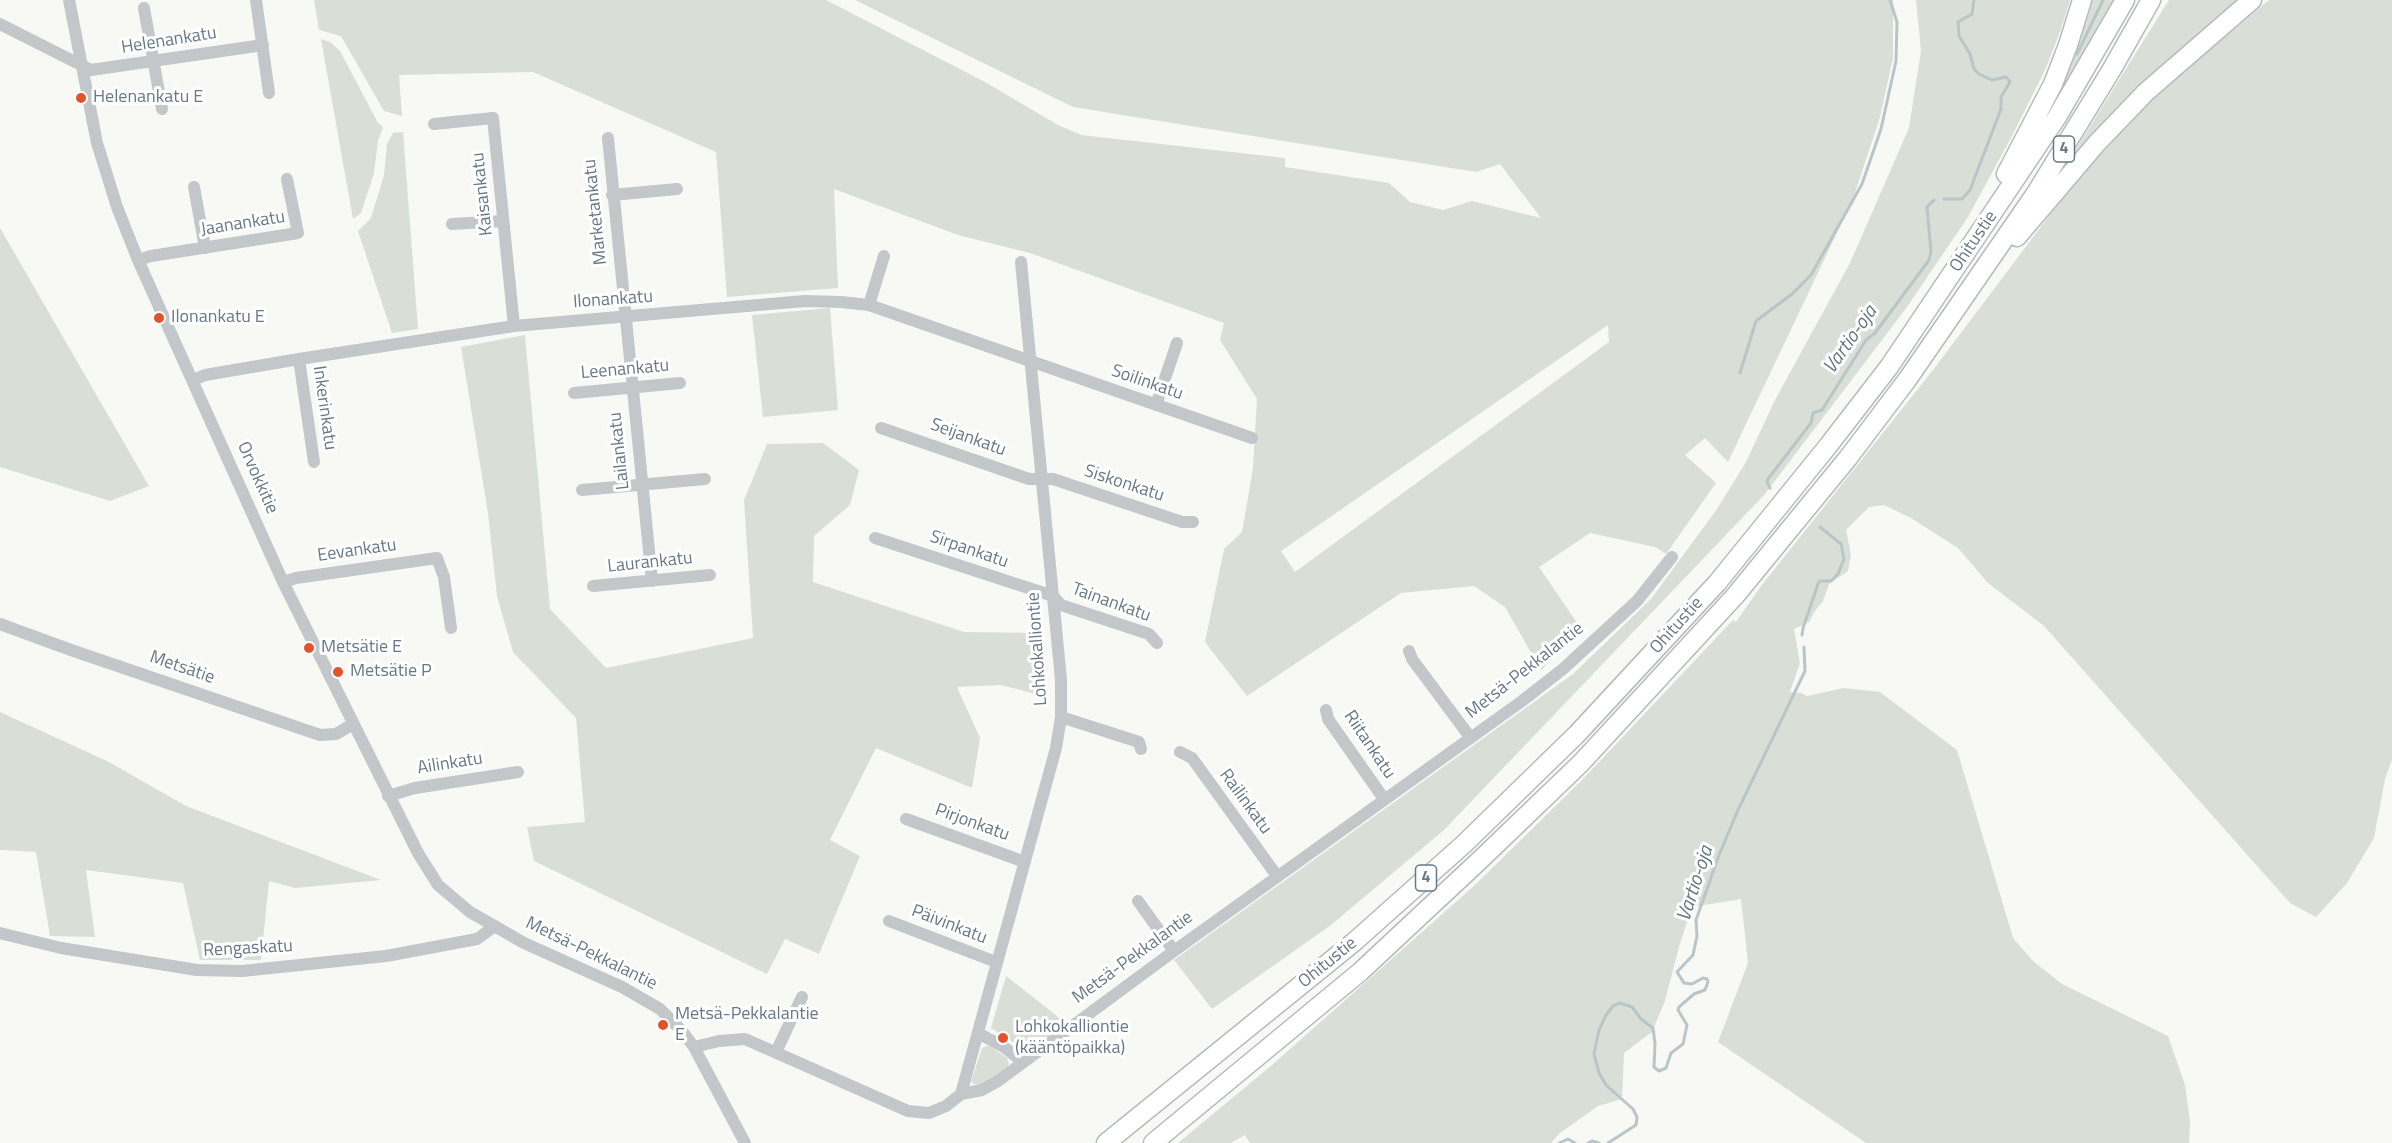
<!DOCTYPE html>
<meta charset="utf-8">
<style>
body{margin:0}
canvas{display:block;background:#f8f8f5}
</style>
<canvas width="2392" height="1143"></canvas>
<script>
const ctx = document.querySelector('canvas').getContext('2d');
ctx.lineJoin = 'round';
function fillPath(path, color) { ctx.fillStyle = color; ctx.fill(path, 'evenodd'); }
const toPath = rows => new Path2D(rows.map(r => 'M' + r).join(''));
function stroke(path, color, width, dash) { ctx.strokeStyle = color; ctx.lineWidth = width; ctx.lineCap = dash ? 'butt' : 'round'; ctx.setLineDash(dash || []); ctx.stroke(path); }
function write(font, color, halo, rows, align = 'center') {
  ctx.font = font + ' "Titillium Web",sans-serif'; ctx.lineWidth = 6; ctx.setLineDash([]); ctx.textBaseline = 'middle'; ctx.strokeStyle = halo; ctx.fillStyle = color; for (const [text, x, y, turn = 0] of rows) {
    ctx.save(); ctx.translate(x, y); ctx.rotate((+turn || 0) * Math.PI / 180); ctx.textAlign = isNaN(turn) ? turn : align; if (halo) ctx.strokeText(text, 0, 0); ctx.fillText(text, 0, 0); ctx.restore();
  }
}
fillPath(toPath([
 [314,0,826,0,985,82,1058,125,1081,135,1285,158,1285,167,1389,183,1410,202,1443,210,1472,201,1541,218,1500,164,1476,172,1073,107,855,0,1893,0,1893,58,1880,117,1853,199,1728,462,1705,438,1685,455,1716,483,1666,554,1655,547,1590,533,1539,567,1582,630,1541,670,1505,607,1474,586,1401,593,1247,696,1205,642,1224,549,1242,532,1253,468,1257,399,1220,340,1224,323,1030,253,958,235,834,189,838,288,727,297,716,152,533,72,399,75,402,116,384,111,341,36,319,30],
 [1608,325,1609,342,1295,572,1281,551],
 [1916,0,2070,0,2061,29,2046,68,2012,136,1968,217,1907,307,1765,494,1444,830,1331,925,1212,1009,1174,960,1573,674,1651,599,1717,509,1746,462,1775,400,1850,263,1909,128,1921,51],
 [2088,0,2115,0,2049,110],
 [2169,0,2243,0,2051,191,2082,139],
 [2269,0,2392,0,2392,760,2385,779,2374,838,2347,883,2316,917,2290,903,2044,626,1988,583,1958,548,1911,518,1884,505,1869,507,1846,530,1851,555,1848,571,1829,584,1823,601,1815,611,1809,622,1794,629,1800,663,1790,692,1801,693,1807,696,1844,688,1880,692,1957,750,2013,938,2033,961,2062,984,2168,1036,2185,1085,2190,1122,2189,1143,1866,1143,1718,1042,1748,963,1741,899,1692,907,1679,947,1665,1001,1652,1032,1624,1053,1622,1099,1598,1106,1560,1133,1551,1143,1250,1143,1245,1135,1231,1143,1178,1143,1272,1065,1475,885,1582,780,1733,620,1736,622,1761,586,1933,370,2061,200,2139,110],
 [321,39,330,42,340,51,378,123,383,127,378,141,374,173,361,213,353,219],
 [403,132,418,329,392,333,358,231,371,218,384,175,387,144,393,133],
 [0,228,149,486,110,501,0,467],
 [830,308,838,410,763,417,752,315],
 [525,335,550,609,606,668,753,638,744,500,767,444,823,443,859,470,850,505,814,536,813,582,964,632,1039,633,1044,696,1001,685,957,687,980,738,972,788,876,748,830,840,860,856,819,954,785,939,767,974,534,861,527,827,585,822,576,718,513,652,497,596,488,513,461,347],
 [0,712,109,762,186,806,381,880,295,888,269,881,261,960,200,960,183,883,86,870,95,937,50,936,36,852,0,850],
 [1006,976,1066,1023,1028,1052,991,1028],
 [986,1046,990,1046,1007,1058,1009,1064,1007,1068,981,1085,974,1084,971,1081,982,1048]
]), '#d9dfd6');
stroke(toPath([
 [2077,54,2103,0],
 [1944,199,1962,199,1970,190,2001,109,2001,97,2010,82,2006,77,1992,80,1979,74,1974,69,1970,54,1959,36,1958,22,1972,14,1974,0],
 [1740,373,1756,321,1792,294,1811,275,1862,184,1881,129,1896,61,1897,22,1890,0],
 [1770,488,1767,482,1768,479,1811,423,1813,413,1822,410,1866,340,1875,333,1929,260,1931,252,1927,207,1934,200],
 [1802,635,1803,628,1818,584,1820,581,1831,581,1838,574,1844,559,1841,544,1820,527],
 [1559,1143,1568,1139,1575,1143],
 [1588,1143,1592,1141,1599,1143],
 [1608,1143,1636,1125,1637,1117,1633,1109,1606,1085,1599,1073,1594,1054,1599,1030,1606,1015,1613,1006,1620,1003,1632,1007,1641,1019,1653,1028,1655,1044,1654,1067,1659,1071,1666,1068,1671,1053,1683,1044,1687,1025,1678,1010,1679,1007,1694,994,1705,990,1708,982,1707,979,1703,978,1692,984,1684,983,1677,972,1693,955,1697,936,1696,920,1719,855,1738,810,1805,671,1804,647]
]), '#b9c6c9', 3);
const highway = toPath([
 [2006,174,2053,84,2068,45,2082,0],
 [2017,237,2097,143,2146,92,2252,0],
 [1106,1143,1354,942,1464,844,1577,734,1717,583,1828,446,1889,367,2057,117,2125,0],
 [1153,1143,1360,972,1480,860,1581,763,1735,596,1848,458,1907,380,2036,193,2112,69,2151,0]
]);
stroke(highway, '#b6babd', 21);
stroke(toPath([
 [69,0,97,143,117,207,138,260,283,582,418,853,438,885,470,912,524,943,622,987,660,1009,682,1031,694,1047,745,1143],
 [256,0,269,93],
 [144,8,162,109],
 [0,24,91,70,263,45],
 [434,124,493,118,514,326],
 [608,138,652,581],
 [194,187,205,248],
 [612,195,677,189],
 [452,224,503,221],
 [138,260,151,256,298,233,287,179],
 [869,305,884,256],
 [299,359,314,462],
 [193,380,205,375,299,359,514,326,805,301,841,302,869,305,1252,438],
 [574,393,680,383],
 [1156,405,1177,343],
 [881,428,1029,479,1053,479,1182,522,1193,522],
 [582,490,705,479],
 [875,538,1053,596,1061,605,1149,634,1157,643],
 [283,582,296,578,437,558,444,577,451,628],
 [593,586,710,575],
 [0,624,71,650,320,735,336,734,353,724],
 [1409,651,1412,659,1470,737],
 [1326,710,1328,719,1384,799],
 [1061,717,1139,742,1141,749],
 [1180,752,1192,758,1277,876],
 [388,796,415,788,518,772],
 [906,819,1025,862],
 [1138,901,1174,951],
 [889,921,996,962],
 [0,933,61,948,197,970,242,971,386,956,477,939,495,926],
 [978,1033,1004,1047,1023,1062],
 [694,1047,719,1041,745,1039,908,1111,929,1113,946,1106,961,1094,982,1090,998,1081,1174,951,1522,701,1563,669,1637,601,1672,557],
 [776,1052,802,997],
 [961,1094,1056,748,1061,717,1061,680,1021,262]
]), '#c3c7ca', 12);
stroke(highway, '#fff', 18);
for (const [x, y, r, color] of [
 [81,98,6,"#e1532c"],
 [159,318,6,"#e1532c"],
 [309,648,6,"#e1532c"],
 [338,672,6,"#e1532c"],
 [663,1025,6,"#e1532c"],
 [1003,1038,6,"#e1532c"]
]) { const dot = new Path2D(); dot.arc(x, y, r, 0, 2 * Math.PI); ctx.fillStyle = color; ctx.fill(dot); stroke(dot, '#fff', 2); }
for (const [x, y, w] of [
 [2064,149,21],
 [1426,878,21]
]) { const box = new Path2D(); box.roundRect(x - w / 2, y - 13, w, 26, 4.5); ctx.fillStyle = '#fff'; ctx.fill(box); stroke(box, '#677986', 1.5); }
write('bold 16px', '#677986', null, [
 ["4",2064,149],
 ["4",1426,878]
]);
write('18px', '#677986', '#fff', [
 ["Helenankatu",169,41,-9],
 ["Kaisankatu",483,194,-96],
 ["Marketankatu",596,212,-96],
 ["Jaanankatu",243,224,-9],
 ["Ohitustie",1974,242,-56],
 ["Ilonankatu",613,300,-4],
 ["Leenankatu",625,370,-5],
 ["Soilinkatu",1147,383,19],
 ["Inkerinkatu",324,408,82],
 ["Seijankatu",968,438,20],
 ["Lailankatu",620,451,-96],
 ["Orvokkitie",257,478,66],
 ["Siskonkatu",1124,484,18],
 ["Sirpankatu",969,550,19],
 ["Eevankatu",357,551,-8],
 ["Laurankatu",650,563,-6],
 ["Tainankatu",1111,603,20],
 ["Ohitustie",1677,626,-48],
 ["Lohkokalliontie",1038,649,-94],
 ["Metsätie",182,668,19],
 ["Metsä-Pekkalantie",1525,671,-38],
 ["Riitankatu",1369,745,56],
 ["Ailinkatu",450,764,-9],
 ["Railinkatu",1245,802,54],
 ["Pirjonkatu",972,823,20],
 ["Päivinkatu",949,925,21],
 ["Rengaskatu",248,949,-3],
 ["Metsä-Pekkalantie",591,954,26],
 ["Metsä-Pekkalantie",1133,958,-36],
 ["Ohitustie",1328,963,-39]
]);
write('18px', '#677986', '#fff', [
 ["Helenankatu E",93,98],
 ["Ilonankatu E",171,318],
 ["Metsätie E",321,648],
 ["Metsätie P",350,672],
 ["Metsä-Pekkalantie",675,1015],
 ["E",675,1036],
 ["Lohkokalliontie",1015,1028],
 ["(kääntöpaikka)",1015,1049]
], 'left');
write('italic 20px', '#637a81', '#fff', [
 ["Vartio-oja",1851,340,-55],
 ["Vartio-oja",1696,884,-72]
]);
</script>
